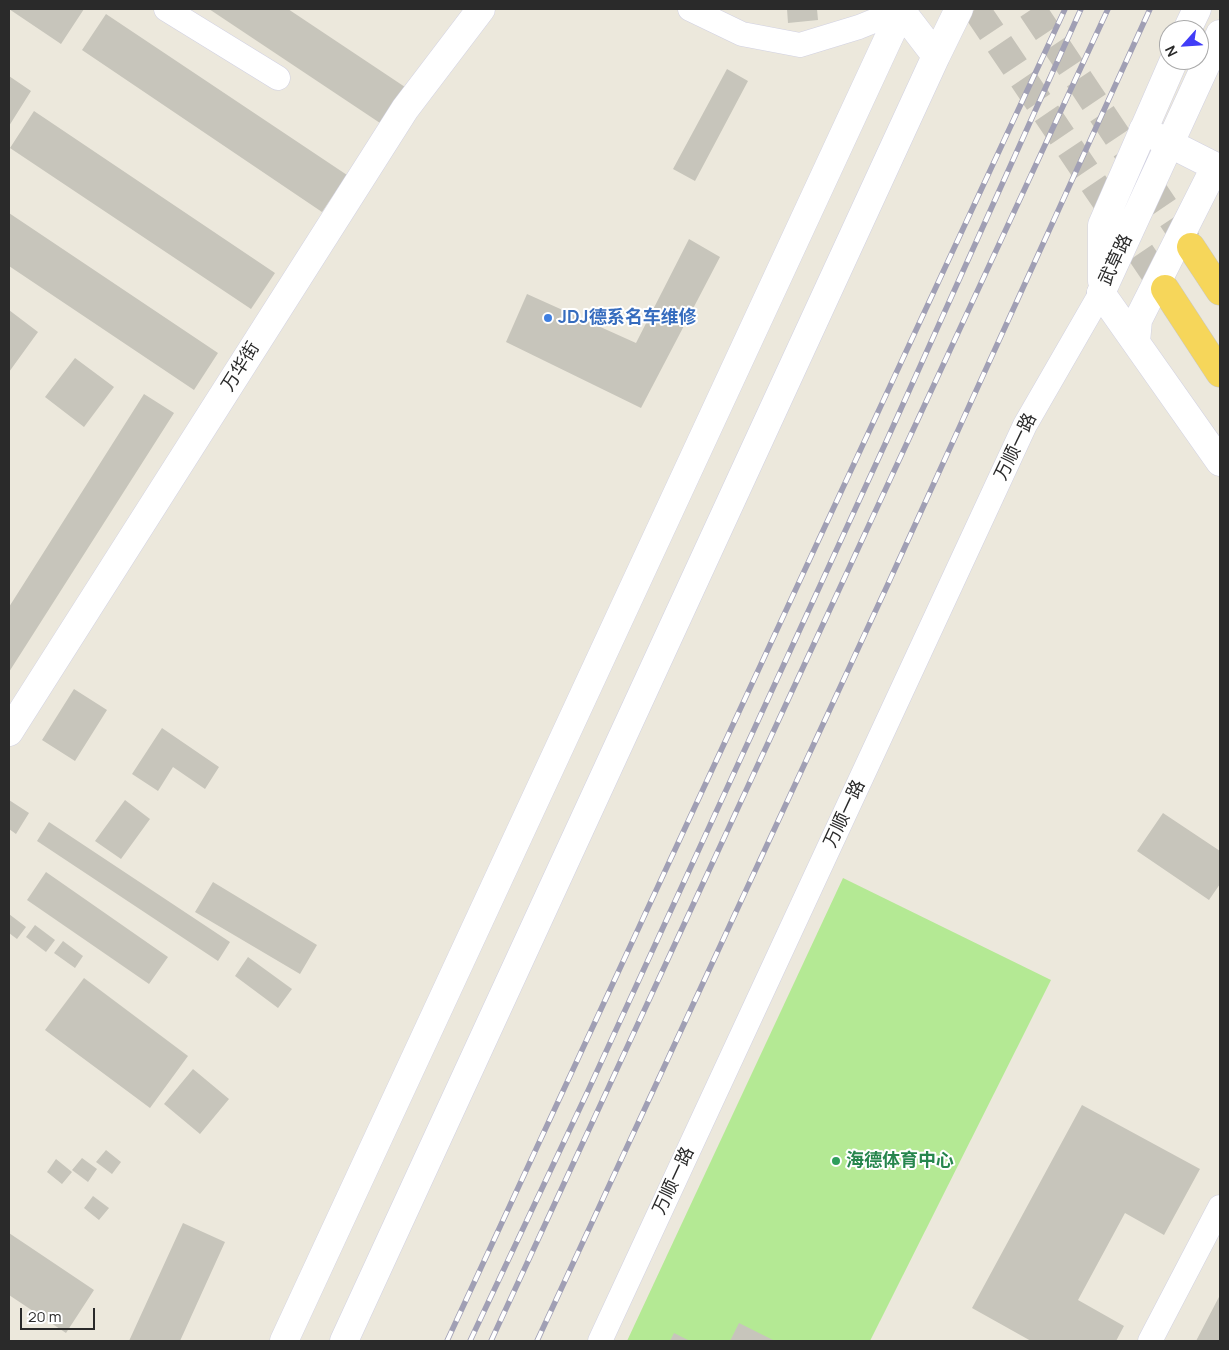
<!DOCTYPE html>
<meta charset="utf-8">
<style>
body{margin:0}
#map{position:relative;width:1229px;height:1350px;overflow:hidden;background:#ece8dc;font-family:Manrope,sans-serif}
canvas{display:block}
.frame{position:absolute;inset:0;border:10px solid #2a2a2a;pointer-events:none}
.north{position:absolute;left:1159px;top:20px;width:50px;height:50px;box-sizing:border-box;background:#fff;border:1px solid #aaa;border-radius:50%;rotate:244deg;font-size:14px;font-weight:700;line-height:20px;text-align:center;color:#2a2a2a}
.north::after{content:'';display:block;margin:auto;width:18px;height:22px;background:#413df7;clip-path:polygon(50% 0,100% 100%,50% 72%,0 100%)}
.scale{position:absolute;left:20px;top:1308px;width:75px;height:22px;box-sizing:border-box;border:2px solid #2a2a2a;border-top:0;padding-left:6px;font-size:15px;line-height:18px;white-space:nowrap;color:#2a2a2a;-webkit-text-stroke:4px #fff;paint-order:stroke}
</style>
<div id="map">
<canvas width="1229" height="1350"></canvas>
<div class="frame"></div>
<div class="north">N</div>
<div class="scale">20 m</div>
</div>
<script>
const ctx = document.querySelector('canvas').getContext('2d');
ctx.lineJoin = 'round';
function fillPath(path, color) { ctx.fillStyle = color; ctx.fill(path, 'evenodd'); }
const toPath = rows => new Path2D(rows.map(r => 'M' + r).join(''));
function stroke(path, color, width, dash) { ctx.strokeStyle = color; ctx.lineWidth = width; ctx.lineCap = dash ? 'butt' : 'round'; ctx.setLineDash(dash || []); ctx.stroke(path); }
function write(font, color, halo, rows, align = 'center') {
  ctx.font = font + ' Manrope,"Noto Sans SC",sans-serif'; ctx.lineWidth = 4; ctx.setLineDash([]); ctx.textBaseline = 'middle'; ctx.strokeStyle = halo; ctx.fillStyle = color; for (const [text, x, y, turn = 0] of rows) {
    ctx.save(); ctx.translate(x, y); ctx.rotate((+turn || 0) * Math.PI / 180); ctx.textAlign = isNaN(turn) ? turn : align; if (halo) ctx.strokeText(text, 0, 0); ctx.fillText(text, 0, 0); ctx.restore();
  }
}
fillPath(toPath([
 [843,878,1051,980,870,1341,627,1341]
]), '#b4e994');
fillPath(toPath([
 [9,9,84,9,61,44],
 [209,9,288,9,414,93,389,129],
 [787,9,817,9,818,20,788,23],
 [106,14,347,175,322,212,82,50],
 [727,69,748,81,695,181,673,169],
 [9,76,31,91,9,126],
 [34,111,275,273,251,309,10,148],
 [9,213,218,353,194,390,9,266],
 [689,239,720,257,641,408,506,342,527,294,636,343],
 [9,310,38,332,9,372],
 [75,358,114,387,84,427,45,397],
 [144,394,174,413,9,672,9,607],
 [74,689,107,710,75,761,42,740],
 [162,728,219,767,205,789,173,767,158,791,132,774],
 [9,800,29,813,16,834,9,829],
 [125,800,150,819,121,859,95,841],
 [1163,813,1220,851,1220,884,1209,900,1137,851],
 [49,822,230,942,218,961,37,841],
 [46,872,168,957,149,984,27,900],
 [213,882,317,945,300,974,195,912],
 [9,914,26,927,17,939,9,933],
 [35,925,55,940,46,952,26,937],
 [63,941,83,956,75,968,54,953],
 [248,957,292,989,278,1008,235,976],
 [84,978,188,1056,150,1108,45,1030],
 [193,1069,229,1099,200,1134,164,1104],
 [1082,1105,1200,1169,1164,1235,1125,1213,1078,1300,1124,1326,1116,1341,1031,1341,972,1308],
 [106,1150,121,1162,112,1174,96,1162],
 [82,1158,97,1169,88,1182,72,1170],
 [56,1159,72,1172,62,1184,47,1172],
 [93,1196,109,1208,99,1220,84,1208],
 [183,1223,225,1242,180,1341,129,1341],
 [9,1233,94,1290,66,1333,9,1295],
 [1220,1295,1220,1341,1196,1341],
 [739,1323,775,1341,730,1341],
 [674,1333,690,1341,670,1341]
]), '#c7c5bb');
stroke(toPath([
 [976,9,1165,289],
 [1032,9,1191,247]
]), '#c5c2b8', 28, [28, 14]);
const minor = toPath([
 [166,9,278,78],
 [690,9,742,34,800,45,859,27,901,10],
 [600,1341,1025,425,1101,293],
 [1150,1341,1220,1207]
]);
const tertiary = toPath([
 [900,9,936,56,959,9],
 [1187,30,1197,9],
 [1102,281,1102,225,1174,60],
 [1101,293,1220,34],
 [9,732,405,109,481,9],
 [284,1341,902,9],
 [344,1341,936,56]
]);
const secondary = toPath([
 [1143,130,1220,169],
 [1101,293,1220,462],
 [1136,342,1138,320,1210,177,1220,173]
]);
const trunk = toPath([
 [1191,247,1220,291],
 [1165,289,1220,373]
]);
stroke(minor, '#d1d1e2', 25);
stroke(tertiary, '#d1d1e2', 29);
stroke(secondary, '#d1d1e2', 29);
stroke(trunk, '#c8c8c8', 29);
stroke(minor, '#fff', 24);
stroke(tertiary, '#fff', 28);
stroke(secondary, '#fff', 28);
stroke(trunk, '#f6d65a', 28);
const rail = toPath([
 [447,1341,1065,9],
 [470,1341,587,1093,886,442,1081,9],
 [491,1341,1108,9],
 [537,1341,888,584,1150,9]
]);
stroke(rail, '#a09fb4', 5.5);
stroke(rail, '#fff', 4, [11]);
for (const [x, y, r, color] of [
 [548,318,5,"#3f7fe0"],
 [836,1161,5,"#2e9e5b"]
]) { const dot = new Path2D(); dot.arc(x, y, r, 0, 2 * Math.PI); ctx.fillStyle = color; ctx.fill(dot); stroke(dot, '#fff', 2); }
write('18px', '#2a2a2a', '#fff', [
 ["武草路",1116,260,-65],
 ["万华街",241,367,-58],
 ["万顺一路",1016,447,-64],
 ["万顺一路",845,814,-65],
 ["万顺一路",674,1181,-65]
]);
write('bold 18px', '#366cbe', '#fff', [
 ["JDJ德系名车维修",558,318]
], 'left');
write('bold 18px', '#27864d', '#fff', [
 ["海德体育中心",846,1161]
], 'left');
</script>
